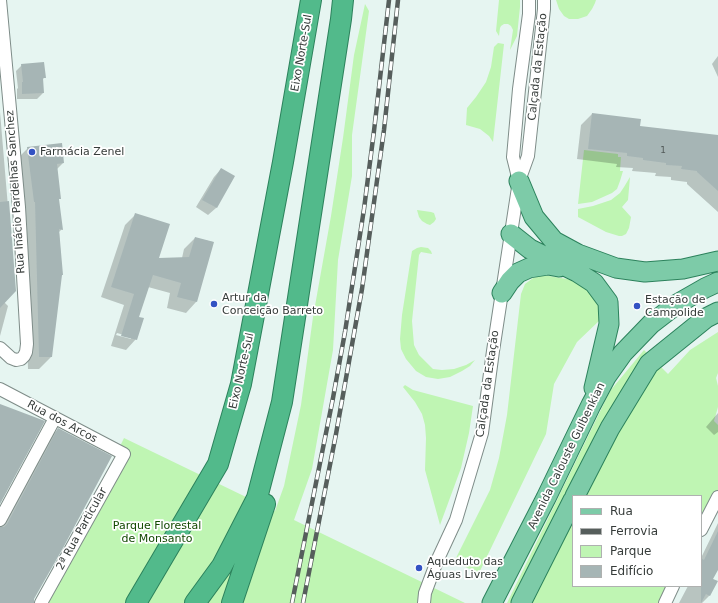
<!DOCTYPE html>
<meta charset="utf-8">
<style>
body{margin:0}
#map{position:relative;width:718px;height:603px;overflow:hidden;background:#e6f5f1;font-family:"DejaVu Sans",sans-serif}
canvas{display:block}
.legend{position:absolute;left:572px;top:495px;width:130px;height:92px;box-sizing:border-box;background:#fff;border:1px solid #afb1b0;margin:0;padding:5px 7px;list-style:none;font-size:12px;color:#363c3a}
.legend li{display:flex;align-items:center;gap:8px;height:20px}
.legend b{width:20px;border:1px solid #afb1b0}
</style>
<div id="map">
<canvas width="718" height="603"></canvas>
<ul class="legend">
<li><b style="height:5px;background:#7dcba8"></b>Rua</li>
<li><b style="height:5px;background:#565e5c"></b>Ferrovia</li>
<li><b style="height:11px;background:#bff5b3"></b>Parque</li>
<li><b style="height:11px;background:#a6b5b5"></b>Edifício</li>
</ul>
</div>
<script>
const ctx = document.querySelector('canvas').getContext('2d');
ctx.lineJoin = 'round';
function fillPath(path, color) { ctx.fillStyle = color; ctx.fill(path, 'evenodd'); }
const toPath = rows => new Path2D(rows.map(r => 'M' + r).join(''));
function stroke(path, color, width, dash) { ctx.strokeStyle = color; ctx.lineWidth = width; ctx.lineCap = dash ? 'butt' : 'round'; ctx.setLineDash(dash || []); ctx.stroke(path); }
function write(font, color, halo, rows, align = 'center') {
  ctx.font = font + ' "DejaVu Sans",sans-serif'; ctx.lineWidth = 3.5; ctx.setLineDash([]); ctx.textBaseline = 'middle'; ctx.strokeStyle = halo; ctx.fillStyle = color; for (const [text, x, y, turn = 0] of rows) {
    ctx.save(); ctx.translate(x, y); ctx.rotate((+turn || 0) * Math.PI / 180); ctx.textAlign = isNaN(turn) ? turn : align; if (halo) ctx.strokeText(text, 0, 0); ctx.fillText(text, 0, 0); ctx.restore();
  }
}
fillPath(toPath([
 [499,0,520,0,520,7,517,36,510,50,513,30,511,26,508,24,504,24,501,26,500,28,499,36,496,31],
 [556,0,596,0,595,3,592,9,587,16,578,19,569,19,564,16,559,9],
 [365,4,369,11,352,135,352,176,338,260,333,350,312,469,294,520,465,603,44,603,124,438,275,511,284,486,301,405,313,317,331,216,343,138,354,55],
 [498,43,504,44,493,142,489,136,480,129,466,125,467,108,476,97,486,82,491,67,494,47],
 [584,150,618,154,618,157,621,157,620,171,623,171,620,181,617,189,612,193,592,202,578,204],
 [630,177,628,200,622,207,631,217,629,228,626,234,622,236,619,236,606,232,578,217,578,209,593,206,611,200,620,193,624,187],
 [417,210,431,212,434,213,436,219,434,222,430,225,427,224,422,221,419,217],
 [421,247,428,248,431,251,432,254,421,252,419,255,412,321,414,345,419,355,433,369,442,370,454,369,466,365,475,360,470,366,462,371,450,377,438,379,426,377,416,371,406,359,401,349,400,339,402,315,411,257,412,251,417,248],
 [543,275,573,280,582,284,592,295,599,307,600,320,577,342,554,384,546,434,479,573,454,562,490,490,499,458,507,415,521,294,525,284,533,278],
 [718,332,718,373,716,378,718,386,718,407,714,421,718,425,718,495,701,530,701,496,573,496,573,586,674,586,666,603,507,603,610,391,644,350,668,374,690,350],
 [405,385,413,390,473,406,469,433,461,468,440,525,425,470,426,438,425,425,422,414,415,402,403,387]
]), '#bff5b3');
fillPath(toPath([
 [718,56,718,77,712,64],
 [22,65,45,77,42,80,43,93,37,99,17,99,17,89,18,88,16,71],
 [0,112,15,290,4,302,8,306,0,336],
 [592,114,639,127,718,136,718,212,687,184,687,182,671,180,671,177,655,176,656,173,632,171,633,168,616,167,617,164,577,159,581,125],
 [28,148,63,163,57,169,60,198,58,200,62,229,59,232,62,275,61,276,51,357,39,369,28,369,23,213,16,160],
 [221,169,234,177,216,208,208,215,196,207,214,177],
 [136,214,157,259,182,258,184,249,195,238,213,242,196,302,186,313,167,308,170,293,148,287,138,317,136,339,126,350,111,346,124,305,101,297,125,225],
 [117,333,131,337,131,339,116,335],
 [718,413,718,432,714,435,706,427],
 [58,429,33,603,0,603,0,525,44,444],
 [718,523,718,568,712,579,716,581,709,596,702,603,679,603,688,586,701,586,701,558]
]), '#0003');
fillPath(toPath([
 [44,62,46,78,43,78,44,93,22,94,22,82,23,82,21,64],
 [592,113,641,119,640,126,718,135,718,191,697,172,697,171,681,169,682,166,666,165,666,163,643,160,643,158,627,156,627,153,588,149],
 [62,143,64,163,57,164,61,199,59,199,63,230,59,229,63,275,62,275,52,357,39,357,35,202,34,202,27,147],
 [221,168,235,176,217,208,202,200],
 [9,201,16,291,0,308,0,202],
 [135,213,170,224,159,258,189,257,195,237,214,242,197,302,177,297,181,283,153,275,139,317,144,318,137,340,121,336,134,294,111,287],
 [0,404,45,421,0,504],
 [58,428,112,456,63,548,34,599,34,603,0,603,0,527,4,527,7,524],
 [718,531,718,570,713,579,718,581,710,596,706,594,701,603,701,558,704,560]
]), '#a6b5b5');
const minor = toPath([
 [519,181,513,157,519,89,529,14,529,0],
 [0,348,11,358,16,360,21,359,24,356,26,352,27,344,19,207,0,0],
 [0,389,124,454,41,603],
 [0,520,55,418],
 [701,530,718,497],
 [424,603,425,593,437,561,456,520,482,433,493,351,519,181,528,156,544,9,544,0],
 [665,603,673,586]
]);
const primary = toPath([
 [519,181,534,217,554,241,578,254,616,268,645,272,683,269,718,261],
 [511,234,530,249,577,272,594,283,608,302,609,324,594,388],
 [502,293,510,281,518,273,529,268,548,265,559,267],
 [575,496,610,428,649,364,706,318,718,312],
 [492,603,546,498,591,405,606,377,623,353,651,324,677,304,705,288,718,282],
 [521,603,573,500]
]);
const trunk = toPath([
 [136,603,218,464,241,384,283,162,311,0],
 [195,603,222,566,257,498,282,402,341,19,343,0],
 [232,603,265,504]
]);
stroke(minor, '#7e8c88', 14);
stroke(primary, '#2c825c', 21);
stroke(trunk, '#2c825c', 22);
stroke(minor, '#fff', 12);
stroke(primary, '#7dcba8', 19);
stroke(trunk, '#52ba8b', 20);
const rail = toPath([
 [292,603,333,398,345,332,364,209,374,131,389,0],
 [303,603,336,434,362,289,384,130,398,0]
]);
stroke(rail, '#565e5c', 4.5);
stroke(rail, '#fff', 3, [9]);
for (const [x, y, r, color] of [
 [32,152,4,"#3352c3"],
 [214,304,4,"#3352c3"],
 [637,306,4,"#3352c3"],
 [419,568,4,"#3352c3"]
]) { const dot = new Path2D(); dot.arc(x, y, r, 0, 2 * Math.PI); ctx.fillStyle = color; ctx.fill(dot); stroke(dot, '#fff', 1.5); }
write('9px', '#525a59', null, [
 ["1",663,151]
]);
write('11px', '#363c3a', '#fff', [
 ["Eixo Norte-Sul",302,53,-80],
 ["Calçada da Estação",538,67,-84],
 ["Rua Inácio Pardelhas Sanchez",16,192,-94],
 ["Eixo Norte-Sul",242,371,-77],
 ["Calçada da Estação",488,384,-82],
 ["Rua dos Arcos",62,422,28],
 ["Avenida Calouste Gulbenkian",567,456,-64],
 ["2ª Rua Particular",82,529,-61]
]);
write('11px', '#363c3a', '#fff', [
 ["Farmácia Zenel",40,152],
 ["Artur da",222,298],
 ["Conceição Barreto",222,311],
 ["Estação de",645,300],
 ["Campolide",645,313],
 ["Aqueduto das",427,562],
 ["Águas Livres",427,575]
], 'left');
write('11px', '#124902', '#fff', [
 ["Parque Florestal",157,526],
 ["de Monsanto",157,539]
]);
</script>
